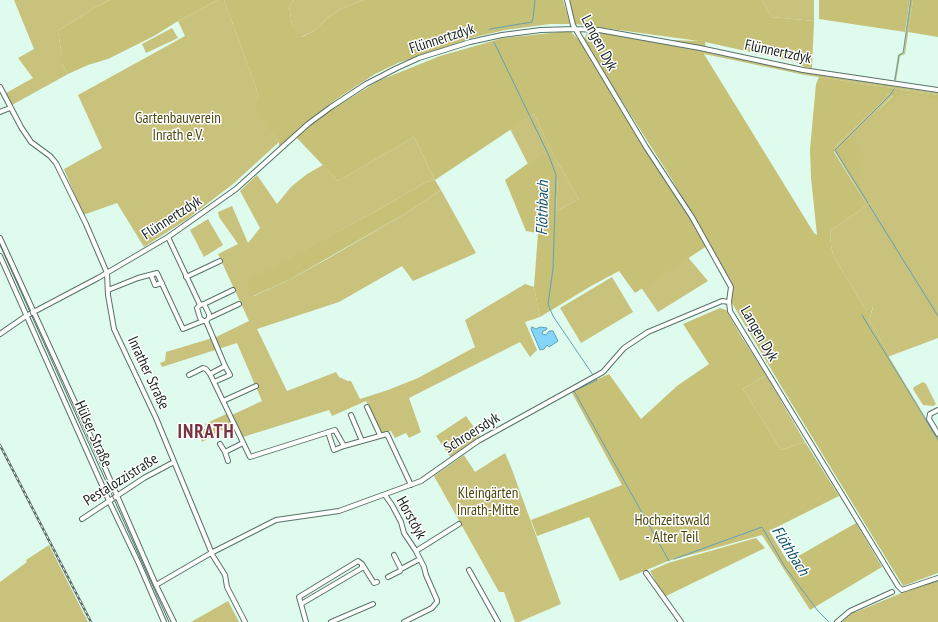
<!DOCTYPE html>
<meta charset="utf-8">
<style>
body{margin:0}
canvas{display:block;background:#defbed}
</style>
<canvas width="938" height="622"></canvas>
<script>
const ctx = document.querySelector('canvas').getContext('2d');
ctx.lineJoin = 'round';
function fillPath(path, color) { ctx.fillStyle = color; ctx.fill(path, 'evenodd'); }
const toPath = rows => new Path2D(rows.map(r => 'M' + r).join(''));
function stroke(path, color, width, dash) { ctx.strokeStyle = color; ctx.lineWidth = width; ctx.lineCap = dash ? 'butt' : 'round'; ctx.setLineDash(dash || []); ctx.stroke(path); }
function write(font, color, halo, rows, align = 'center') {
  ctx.font = font + ' "PT Sans Narrow",sans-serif'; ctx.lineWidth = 3; ctx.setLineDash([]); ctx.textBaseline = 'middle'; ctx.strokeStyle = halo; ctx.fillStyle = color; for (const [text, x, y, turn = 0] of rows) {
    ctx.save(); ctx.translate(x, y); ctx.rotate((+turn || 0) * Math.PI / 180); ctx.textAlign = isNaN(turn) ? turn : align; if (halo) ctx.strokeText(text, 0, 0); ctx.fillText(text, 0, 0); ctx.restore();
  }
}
fillPath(toPath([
 [14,0,110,0,94,8,58,31,62,56,62,64,68,74,12,105,6,93,33,78,18,58,34,49],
 [218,0,224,0,258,93,256,114,279,142,233,184,186,220,144,247,117,203,83,215,64,169,102,148,78,95,185,36,178,21],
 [294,0,363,0,341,9,327,18,314,31,301,37,292,25,289,6],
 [762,0,814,0,814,21,771,17],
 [910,0,913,0,905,54,900,56,896,81,894,80,898,55,903,52],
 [172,28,178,38,146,53,142,44],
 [706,52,806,73,938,93,938,95,805,75,704,54],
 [889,93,893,95,877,112,901,94,906,94,938,98,938,338,890,356,869,321,873,307,866,310,838,264,833,255,831,245,830,231,867,205,833,149,883,101],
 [534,114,554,156,579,199,556,211,558,176,538,156,528,164,510,129],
 [414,137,435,180,426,182,376,211,247,281,254,296,289,280,327,259,408,212,441,190,476,253,413,281,402,266,339,302,257,329,287,391,336,372,339,377,348,381,351,381,360,399,388,390,418,378,475,347,465,320,525,284,534,287,540,317,525,322,537,350,530,357,520,342,409,398,421,432,409,438,406,433,395,438,391,431,381,434,366,401,332,416,329,410,243,437,233,428,222,430,202,442,198,431,207,428,205,424,226,414,232,415,262,401,237,343,162,367,160,363,165,361,166,352,216,337,249,321,218,254,238,244,219,217,218,212,232,206,248,243,260,228,240,191,257,175,277,204,291,187,307,174,323,165,338,181],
 [208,219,223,245,204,257,190,230],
 [686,255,708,281,658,312,640,286],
 [612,277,633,312,581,343,560,308],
 [766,375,805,442,781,450,743,389],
 [923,382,926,384,936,404,933,406,923,405,913,389,914,387],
 [466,416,480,436,451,458,436,436],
 [505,453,511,467,561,604,519,622,515,622,504,592,499,592,434,476,464,455,475,472],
 [49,545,88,622,0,622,0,582,27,562,26,560],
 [938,581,938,622,842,622,854,611,856,612,899,594],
 [228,601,239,622,191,622]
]), '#c8c27d');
fillPath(toPath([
 [110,0,218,0,178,21,154,36,108,59,88,65,68,74,62,64,62,56,58,31,94,8],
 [224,0,294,0,289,6,292,25,302,37,314,31,327,18,341,9,363,0,563,0,570,24,550,24,505,30,475,37,398,63,375,74,338,98,306,122,308,124,279,147,279,142,255,114,258,93],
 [568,0,762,0,771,17,814,21,812,68,805,67,796,62,705,42,706,52,704,54,814,233,817,235,811,178,810,149,816,84,819,77,938,95,938,99,906,94,901,94,880,115,877,112,893,96,889,93,883,101,835,147,834,152,867,205,830,231,831,245,833,255,838,264,866,310,873,306,869,321,890,356,889,357,938,438,938,573,903,586,784,391,732,303,732,283,671,178,609,81,584,39,588,31,641,39,699,41,575,24],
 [819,0,910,0,905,32,819,19],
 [913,0,938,0,938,37,908,32],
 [570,31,581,42,605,79,707,246,635,293,619,271,591,286,540,317,534,287,538,233,526,231,505,180,538,156,552,156,558,176,556,211,579,199,554,156,534,114,435,180,441,190,408,212,289,280,253,296,246,281,376,211,426,182,435,180,414,137,338,181,295,136,307,125,378,81,440,56,503,38],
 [852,136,865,158,854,178,837,150],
 [720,308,726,310,741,336,766,375,743,389,781,450,805,442,839,496,769,531,788,562,856,523,882,567,810,610,762,535,668,561,620,581,589,517,537,536,531,520,622,485,571,391,609,374,641,419,677,386,709,364,683,324],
 [756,538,765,548,664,597,650,571,668,563]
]), '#c7c178');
const water = toPath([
 [532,327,536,329,540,327,547,328,546,330,543,331,542,334,546,335,549,331,553,331,558,341,549,347,547,345,544,349,540,350,531,329,532,327]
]);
fillPath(water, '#84d5f9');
stroke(water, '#639fb7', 1);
stroke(toPath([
 [489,30,490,29,532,22,533,18,535,0],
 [494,42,549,156,556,175,553,269,548,304,553,316,593,375],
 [895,80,899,55,903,53,911,0],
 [868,203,835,150,891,94,894,89],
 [869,205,938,316],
 [862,315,938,440],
 [596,379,597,380,574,391,669,561],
 [674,559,762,527,785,567,818,611,829,622]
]), '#639fb7', 1);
const minor = toPath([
 [567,0,573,25,646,147,692,217,731,287,729,302,730,311,898,586,902,590,938,578],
 [0,87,21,127,31,142,50,156,56,163,86,224,107,273,108,295,114,329,156,418,213,556,225,575,227,587,245,622],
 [0,112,10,108],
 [168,237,200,305,197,308,200,318,203,321,206,321,209,318,209,314,204,304,200,305],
 [0,238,105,468,156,585,174,622],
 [0,256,109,501,139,564,164,622],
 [151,275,155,285,162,283],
 [186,277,220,261],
 [108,290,138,278,157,273,183,329,203,321],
 [204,304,233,290],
 [209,318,239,304],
 [0,334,26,316,98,278,168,237,236,189,308,124,331,107,366,84,397,68,419,58,470,42,502,35,541,30,576,29,599,30,700,48,803,70,938,90],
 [210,374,250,457,335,430,344,446,334,450,328,432],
 [189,375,203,368,206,369,210,374,225,366,206,321],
 [214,382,230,375,225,366],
 [223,401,256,386],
 [367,407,380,435],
 [938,410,930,414,929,419,938,434],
 [351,415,362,441],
 [220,444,225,452,243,443],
 [344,446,387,434,411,485],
 [225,452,228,461],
 [385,495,392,505,401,522,404,533,416,551,424,567,426,575,437,600,437,602,432,608,404,622],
 [82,519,144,478,174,462],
 [416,551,459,524],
 [394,555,401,569,420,559],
 [362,564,374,583,377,582],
 [469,570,498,622],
 [646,573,681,622],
 [388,577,400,571,401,569],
 [156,585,211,553,276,520,339,511,421,481,478,441,603,372,624,348,648,332,722,301,729,302],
 [301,604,299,597,358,561,362,564,362,568,301,604,306,622],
 [331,622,373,604],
 [837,622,850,611,892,592]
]);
stroke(minor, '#587267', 6);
stroke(minor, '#fff', 4);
stroke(toPath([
 [0,245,169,622]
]), '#5b6d65', 1);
const rail = toPath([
 [0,445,91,622]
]);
stroke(rail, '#5b6d65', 2.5);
stroke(rail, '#fff', 1, [3]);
write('15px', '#16211c', '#fff', [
 ["Flünnertzdyk",442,39,-18],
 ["Langen Dyk",599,43,62],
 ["Flünnertzdyk",778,52,12],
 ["Flünnertzdyk",172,218,-33],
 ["Langen Dyk",759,334,60],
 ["Inrather Straße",148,373,65],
 ["Schroersdyk",472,433,-32],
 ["Hülser Straße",93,434,66],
 ["Pestalozzistraße",121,480,-32],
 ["Horstdyk",411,518,61]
]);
write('15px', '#4c470e', '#fff', [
 ["Gartenbauverein",178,119],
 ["Inrath e.V.",178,136],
 ["Kleingärten",488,494],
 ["Inrath-Mitte",488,511],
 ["Hochzeitswald",672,521],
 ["- Alter Teil",672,538]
]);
write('italic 16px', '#11536b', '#fff', [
 ["Flöthbach",543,208,-89],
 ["Flöthbach",790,551,58]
]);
ctx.letterSpacing = '1px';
write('bold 19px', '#79323f', '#fff', [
 ["INRATH",206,433]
]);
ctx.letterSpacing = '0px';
</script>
